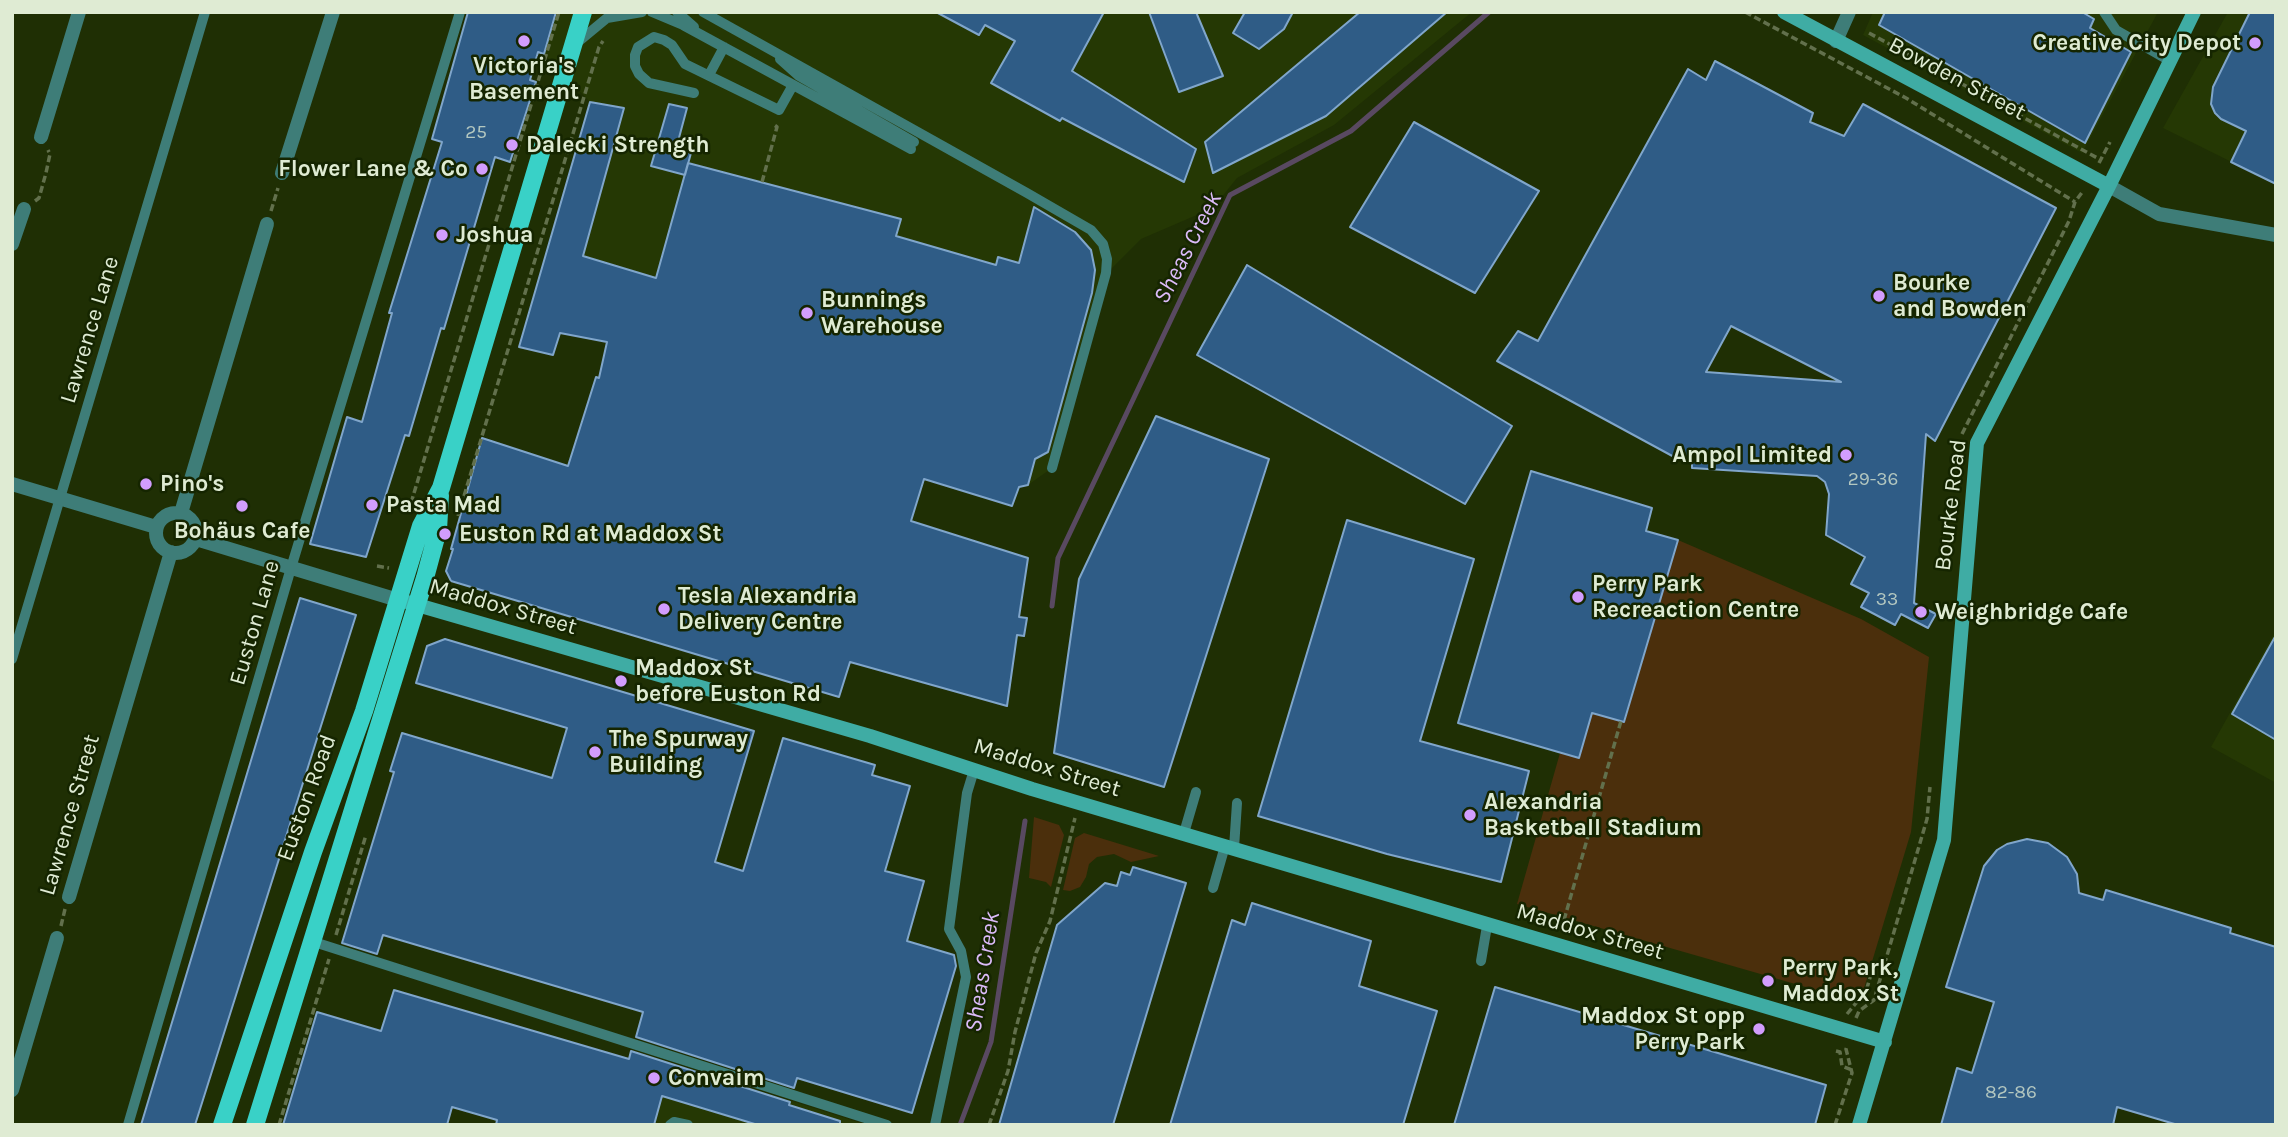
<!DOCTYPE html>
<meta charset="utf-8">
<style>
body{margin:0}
#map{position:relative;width:2288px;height:1137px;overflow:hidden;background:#1f2f04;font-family:Karla,sans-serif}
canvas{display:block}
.frame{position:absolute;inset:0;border:14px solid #dfebd3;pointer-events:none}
</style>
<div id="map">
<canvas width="2288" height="1137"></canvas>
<div class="frame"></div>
</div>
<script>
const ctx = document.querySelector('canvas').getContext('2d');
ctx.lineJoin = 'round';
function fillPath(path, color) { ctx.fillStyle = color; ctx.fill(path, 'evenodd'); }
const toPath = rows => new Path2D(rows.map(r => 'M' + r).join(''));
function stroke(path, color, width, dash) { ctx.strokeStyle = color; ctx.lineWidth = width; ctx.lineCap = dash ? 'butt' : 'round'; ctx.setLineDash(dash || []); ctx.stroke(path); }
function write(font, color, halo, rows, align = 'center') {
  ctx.font = font + ' Karla,sans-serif'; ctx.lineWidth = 5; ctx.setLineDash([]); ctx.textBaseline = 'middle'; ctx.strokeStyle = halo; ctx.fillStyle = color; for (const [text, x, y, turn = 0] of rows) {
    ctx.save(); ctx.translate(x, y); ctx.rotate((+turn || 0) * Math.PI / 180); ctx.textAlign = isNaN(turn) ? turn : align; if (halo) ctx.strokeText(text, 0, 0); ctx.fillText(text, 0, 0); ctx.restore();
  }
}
fillPath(toPath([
 [468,12,1472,12,1334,125,1237,178,1213,208,1141,239,1107,273,1052,468,1028,485,1019,487,1012,506,946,486,953,458,605,353,607,342,561,333,553,355,519,347,590,102,544,54],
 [1873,12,2158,12,2082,153,1863,35],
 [2228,12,2276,12,2276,184,2163,128],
 [2276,630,2276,783,2211,747],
 [644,1054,867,1125,623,1125]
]), '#253804');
fillPath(toPath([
 [1678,540,1861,619,1929,657,1911,832,1862,995,1844,998,1517,904,1560,753,1579,758,1592,713,1625,721],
 [1034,817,1059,825,1064,835,1051,887,1046,882,1029,878],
 [1084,833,1159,856,1131,862,1114,854,1097,857,1089,864,1086,877,1080,887,1070,891,1063,890,1075,838]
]), '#4b2f0c');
stroke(toPath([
 [1052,606,1058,558,1230,195,1351,131,1489,12],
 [960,1125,991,1042,1025,821]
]), '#594961', 5);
const building = toPath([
 [468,12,556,12,544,54,538,52,530,80,536,82,510,162,495,157,444,329,441,328,409,436,405,435,366,557,310,544,347,417,362,422,392,313,389,313,442,142,432,139,468,12],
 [936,12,1104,12,1072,71,1196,149,1184,182,1062,118,1060,121,991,83,1015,41,985,25,979,35,936,12],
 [1149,12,1196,12,1223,76,1179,92,1149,12],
 [1245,12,1293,12,1284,29,1259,49,1233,33,1245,12],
 [1360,12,1447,12,1326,116,1213,173,1205,142,1360,12],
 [1885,12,2082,12,2094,19,2090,28,2131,52,2085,143,1879,25,1885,12],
 [2250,12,2276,12,2276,184,2231,162,2246,131,2221,119,2215,113,2211,104,2213,87,2250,12],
 [1715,61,1813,113,1810,122,1844,136,1863,104,2056,208,1935,441,1926,434,1914,603,1936,614,1928,628,1901,614,1895,625,1861,607,1869,593,1851,584,1865,557,1826,535,1829,494,1825,482,1817,476,1692,468,1692,460,1676,458,1497,361,1518,331,1538,341,1688,69,1706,80,1715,61],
 [1731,326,1841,382,1706,372,1731,326],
 [590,102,624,108,583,256,656,278,688,163,901,219,896,236,996,265,998,257,1019,263,1034,207,1075,232,1091,250,1095,270,1092,293,1048,452,1035,459,1028,485,1019,487,1012,506,924,479,911,521,1028,558,1019,617,1027,618,1024,636,1017,635,1007,706,850,662,839,697,451,581,446,571,453,549,451,549,482,438,568,466,596,377,599,378,607,342,560,333,553,355,519,347,590,102],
 [669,104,687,108,676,149,691,153,685,175,651,166,669,104],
 [1414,122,1539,191,1475,293,1350,227,1414,122],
 [1247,265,1512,426,1465,504,1197,355,1247,265],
 [1156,416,1269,459,1164,787,1054,753,1079,579,1156,416],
 [1531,471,1652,508,1646,531,1678,540,1624,722,1592,713,1579,758,1458,723,1531,471],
 [1347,520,1474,559,1420,741,1529,771,1501,882,1387,854,1258,816,1347,520],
 [300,598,356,615,195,1125,141,1125,300,598],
 [2276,635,2276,740,2232,714,2276,635],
 [445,639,754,731,715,862,743,871,783,738,875,765,872,775,910,786,885,871,924,881,907,941,954,955,956,966,912,1113,797,1078,794,1088,636,1037,643,1012,383,935,377,954,342,943,394,772,390,771,402,733,552,778,567,728,416,683,427,646,445,639],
 [2027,839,2048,843,2067,857,2077,874,2079,893,2103,900,2106,890,2231,928,2230,933,2276,947,2276,1125,2178,1125,2117,1107,2113,1125,1941,1125,1957,1068,1972,1073,1994,1002,1946,987,1984,866,1997,850,2007,844,2027,839],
 [1133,867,1186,883,1113,1125,999,1125,1057,925,1105,883,1117,886,1121,872,1130,875,1133,867],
 [1252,903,1371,941,1359,986,1437,1011,1403,1125,1170,1125,1232,920,1245,925,1252,903],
 [1495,987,1826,1085,1815,1125,1454,1125,1495,987],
 [394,990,629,1059,631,1051,790,1102,789,1105,840,1121,840,1125,758,1125,662,1096,654,1125,496,1125,497,1120,452,1107,447,1125,283,1125,317,1012,381,1031,394,990]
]);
fillPath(building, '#2f5c86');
stroke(building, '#80a6cb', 2);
stroke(toPath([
 [1745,12,1906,98,2075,202],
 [1869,33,2101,160],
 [2099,163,2110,142],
 [762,182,777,127,773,124],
 [35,201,39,198,46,173,50,154,48,150],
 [271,211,278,188],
 [1962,434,2069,221,2075,202,2083,191],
 [411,503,559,12],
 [458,516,599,47,603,41],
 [377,566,389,568],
 [1564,920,1621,721],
 [61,926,65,909],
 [336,935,366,835],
 [1847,1014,1866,991,1873,968],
 [1856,1018,1859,1011,1874,1000,1927,819,1930,787],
 [1836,1051,1840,1052,1842,1066,1852,1070],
 [279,1125,329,959],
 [989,1125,1008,1071,1015,1032,1036,953,1050,921,1075,818],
 [1835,1125,1852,1073,1846,1049,1847,1046]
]), '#62704c', 3.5, [7, 3.5]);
stroke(toPath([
 [652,12,683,25,911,149],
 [677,12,694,27],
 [703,12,1027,193,1091,230,1103,244,1107,259,1106,273,1052,468],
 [2104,12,2116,30,2170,61],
 [578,42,607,18,642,12],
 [780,59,799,76,914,142],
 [709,75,724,47],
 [694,93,649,83,639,74,635,66,635,55,638,47,654,37,664,40,672,45,685,64,779,110,793,85],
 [12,659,205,12],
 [1184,833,1196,792],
 [1234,848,1237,803],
 [1213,888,1225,846],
 [311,941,887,1125],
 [1481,961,1487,926],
 [128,1125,291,568,460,12],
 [670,1125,674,1122,688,1125],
 [935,1125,966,977,961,951,949,929,967,793,974,770]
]), '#3e7d78', 10);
stroke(toPath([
 [1836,41,1849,12],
 [41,137,79,12],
 [282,173,333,12],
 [2109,186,2159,214,2276,235],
 [12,244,24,209],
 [12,484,156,527],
 '156 533a20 20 0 1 1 40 0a20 20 0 1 1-40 0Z',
 [181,513,267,224],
 [196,539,398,600],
 [69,897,171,552],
 [12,1090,57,938]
]), '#3e7d78', 14);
stroke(toPath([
 [1784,12,2109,186],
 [407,602,870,736,1032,789,1885,1042],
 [1859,1125,1944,840,1977,443,2109,186,2194,12]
]), '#3faca4', 14);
stroke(toPath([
 [222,1125,313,852,364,711,421,526,441,488,583,12],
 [255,1125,425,578,438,530,440,495]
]), '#39d1c7', 18);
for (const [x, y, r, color] of [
 [524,41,7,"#d29dfd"],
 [2255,43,7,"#d29dfd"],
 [512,145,7,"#d29dfd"],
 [482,169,7,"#d29dfd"],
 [442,235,7,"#d29dfd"],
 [1879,296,7,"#d29dfd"],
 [807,313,7,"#d29dfd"],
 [1846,455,7,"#d29dfd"],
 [146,484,7,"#d29dfd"],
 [372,505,7,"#d29dfd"],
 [242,506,7,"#d29dfd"],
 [445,534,7,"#d29dfd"],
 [1578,597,7,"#d29dfd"],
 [664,609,7,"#d29dfd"],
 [1921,612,7,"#d29dfd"],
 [621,681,7,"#d29dfd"],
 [595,752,7,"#d29dfd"],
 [1470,815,7,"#d29dfd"],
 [1768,981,7,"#d29dfd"],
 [1759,1029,7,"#d29dfd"],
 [654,1078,7,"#d29dfd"]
]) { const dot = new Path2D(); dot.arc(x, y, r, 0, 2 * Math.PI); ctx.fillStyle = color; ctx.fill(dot); stroke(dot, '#152500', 2.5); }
write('19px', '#b3c7c0', null, [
 ["25",476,133],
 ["29-36",1873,480],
 ["33",1887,600],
 ["82-86",2011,1093]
]);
write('bold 23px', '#dfebd3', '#152500', [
 ["Creative City Depot",2241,43,"right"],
 ["Victoria's",524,66,"center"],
 ["Basement",524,92,"center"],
 ["Dalecki Strength",526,145],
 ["Flower Lane & Co",468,169,"right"],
 ["Joshua",456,235],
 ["Bourke",1893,283],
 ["and Bowden",1893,309],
 ["Bunnings",821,300],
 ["Warehouse",821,326],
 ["Ampol Limited",1832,455,"right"],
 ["Pino's",160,484],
 ["Pasta Mad",386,505],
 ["Bohäus Cafe",242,531,"center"],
 ["Euston Rd at Maddox St",459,534],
 ["Perry Park",1592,584],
 ["Recreaction Centre",1592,610],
 ["Tesla Alexandria",678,596],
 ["Delivery Centre",678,622],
 ["Weighbridge Cafe",1935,612],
 ["Maddox St",635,668],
 ["before Euston Rd",635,694],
 ["The Spurway",609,739],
 ["Building",609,765],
 ["Alexandria",1484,802],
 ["Basketball Stadium",1484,828],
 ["Perry Park,",1782,968],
 ["Maddox St",1782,994],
 ["Maddox St opp",1745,1016,"right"],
 ["Perry Park",1745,1042,"right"],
 ["Convaim",668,1078]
], 'left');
write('23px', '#dfebd3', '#152500', [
 ["Bowden Street",1957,79,28],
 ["Lawrence Lane",90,330,-73],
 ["Bourke Road",1951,505,-83],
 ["Maddox Street",503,607,16],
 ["Euston Lane",255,623,-74],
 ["Maddox Street",1047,768,17],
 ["Euston Road",307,798,-70],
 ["Lawrence Street",70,815,-74],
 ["Maddox Street",1590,932,16]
]);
write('italic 24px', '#dcbbf9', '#152500', [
 ["Sheas Creek",1188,248,-63],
 ["Sheas Creek",983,972,-81]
]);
</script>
